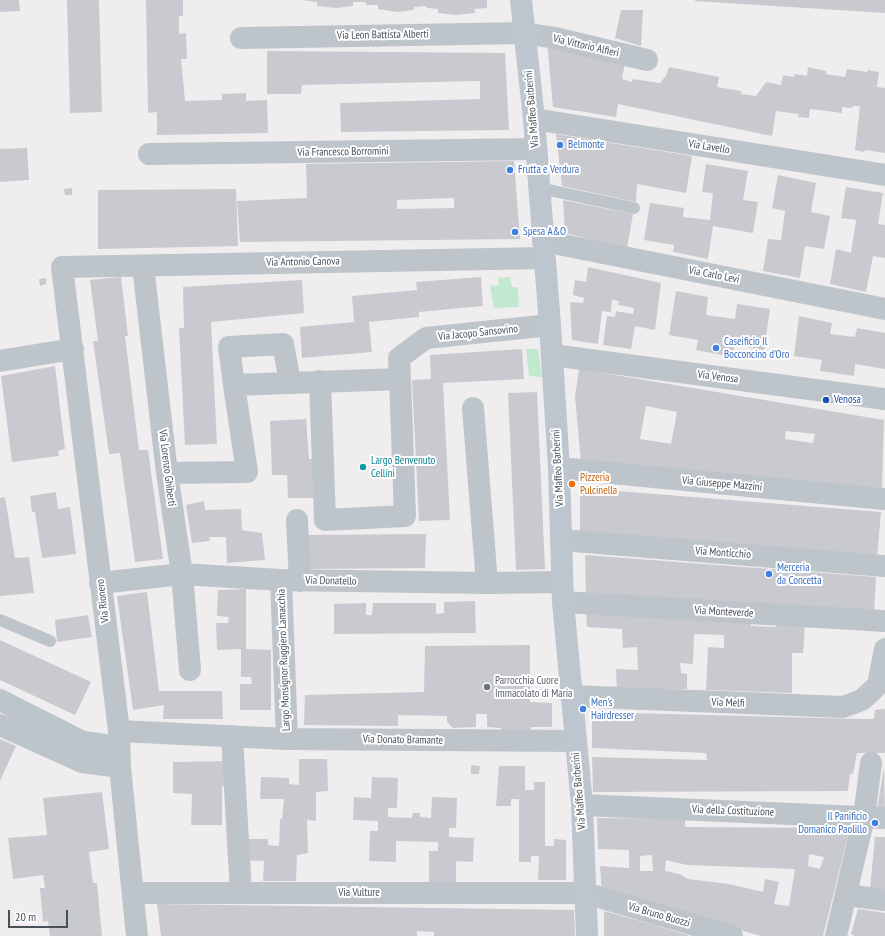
<!DOCTYPE html>
<style>
body{margin:0}
#map{position:relative;width:885px;height:936px;overflow:hidden;background:#f0edee;font-family:"PT Sans Narrow",sans-serif}
canvas{display:block}
.scale{position:absolute;left:8px;top:910px;width:60px;height:18px;box-sizing:border-box;border:2px solid #485158;border-top:0;padding-left:5px;font-size:12px;line-height:14px;white-space:nowrap;color:#485158;-webkit-text-stroke:3px #fff;paint-order:stroke}
</style>
<div id="map">
<canvas width="885" height="936"></canvas>
<div class="scale">20 m</div>
</div>
<script>
const ctx = document.querySelector('canvas').getContext('2d');
ctx.lineJoin = 'round';
function fillPath(path, color) { ctx.fillStyle = color; ctx.fill(path, 'evenodd'); }
const toPath = rows => new Path2D(rows.map(r => 'M' + r).join(''));
function stroke(path, color, width, dash) { ctx.strokeStyle = color; ctx.lineWidth = width; ctx.lineCap = dash ? 'butt' : 'round'; ctx.setLineDash(dash || []); ctx.stroke(path); }
function write(font, color, halo, rows, align = 'center') {
  ctx.font = font + ' "PT Sans Narrow",sans-serif'; ctx.lineWidth = 4; ctx.setLineDash([]); ctx.textBaseline = 'middle'; ctx.strokeStyle = halo; ctx.fillStyle = color; for (const [text, x, y, turn = 0] of rows) {
    ctx.save(); ctx.translate(x, y); ctx.rotate((+turn || 0) * Math.PI / 180); ctx.textAlign = isNaN(turn) ? turn : align; if (halo) ctx.strokeText(text, 0, 0); ctx.fillText(text, 0, 0); ctx.restore();
  }
}
fillPath(toPath([
 [510,277,512,287,518,287,519,307,494,308,490,286,499,285,498,278],
 [526,349,538,349,542,377,529,376]
]), '#c0e9cf');
fillPath(toPath([
 [0,0,19,0,20,11,0,12],
 [67,0,99,0,102,112,70,113],
 [146,0,183,0,183,16,179,16,179,34,186,33,187,59,181,59,185,101,222,100,222,94,246,93,246,101,267,100,268,133,157,135,157,112,148,113],
 [300,0,487,0,487,8,474,9,475,13,456,15,438,13,438,9,427,8,426,6,414,7,414,10,397,12,378,9,378,5,366,5,366,2,353,2,353,6,336,8,317,6,317,2],
 [695,0,885,0,885,13,695,1],
 [621,10,643,10,641,46,615,38],
 [547,42,625,63,622,79,632,82,633,79,660,83,666,76,669,67,719,77,717,87,741,91,741,94,756,96,766,82,781,85,783,75,794,77,795,74,807,76,808,67,826,71,826,74,845,77,847,69,867,72,868,70,879,72,877,87,885,88,885,153,865,150,864,152,855,150,860,106,853,106,852,108,842,107,842,113,810,109,809,118,798,117,799,114,776,111,772,136,618,104,616,117,553,107],
 [267,51,505,53,509,130,341,132,340,103,480,99,480,81,302,85,301,94,267,94],
 [556,134,692,156,686,193,637,184,636,202,562,186],
 [27,148,29,180,0,182,0,149],
 [514,161,520,239,240,242,237,201,307,198,306,164],
 [454,198,454,208,397,209,397,200],
 [706,164,748,171,743,200,758,202,753,233,713,226,708,259,673,252,674,245,644,240,650,203,684,208,683,217,710,220,713,193,702,192],
 [778,175,816,183,811,212,830,216,824,249,805,246,800,278,763,271,768,239,781,240,785,211,772,208],
 [846,187,883,193,878,224,885,225,885,258,873,256,866,292,830,284,836,249,851,253,856,220,841,218],
 [72,188,72,195,65,195,64,189],
 [236,189,238,246,98,249,98,190],
 [563,200,633,214,627,248,565,233],
 [588,267,661,283,655,330,635,326,631,349,603,345,607,316,615,317,616,311,633,314,634,308,618,305,619,301,612,300,611,312,602,311,598,344,572,340,570,302,583,303,584,298,573,295,575,280,586,282],
 [121,277,128,336,125,336,139,450,148,450,163,559,135,562,120,453,109,454,93,341,98,341,90,280],
 [481,277,483,306,419,312,419,317,369,322,372,352,302,358,300,327,354,322,352,296,417,290,416,282],
 [46,278,46,284,40,286,39,279],
 [302,280,304,313,211,322,217,444,185,445,179,328,184,328,183,287],
 [676,291,708,297,706,315,735,319,737,304,770,309,764,350,734,345,733,357,696,350,698,340,669,335],
 [799,316,832,323,830,334,855,337,857,328,885,333,885,369,855,364,854,376,820,371,822,360,794,356],
 [522,349,524,379,443,383,450,520,419,521,412,380,431,379,430,355],
 [55,366,65,449,58,451,59,456,12,462,1,376],
 [579,369,884,420,882,488,581,462,575,397],
 [646,406,677,412,671,444,640,439],
 [786,431,815,434,813,443,785,439],
 [537,392,545,569,516,570,508,393],
 [306,419,309,459,316,459,318,498,288,498,287,475,272,475,270,421],
 [580,488,881,512,877,558,580,534],
 [56,492,58,509,70,507,76,554,42,558,35,512,32,512,30,496],
 [5,497,15,558,29,557,34,593,0,596,0,498],
 [204,501,205,510,241,509,242,530,262,533,265,560,227,563,226,537,209,537,210,541,192,543,186,505],
 [426,534,425,568,307,569,306,535],
 [585,555,876,577,874,614,586,598],
 [246,589,246,649,271,650,271,710,240,710,240,684,252,684,251,677,241,677,241,649,217,650,216,623,228,623,229,617,217,616,218,590],
 [147,592,159,691,222,691,223,719,163,719,164,705,133,710,117,596],
 [475,601,476,633,334,634,334,604,366,603,366,615,372,615,373,603,436,603,436,614,444,613,444,602],
 [586,613,751,622,751,626,776,627,776,622,805,625,803,653,792,653,792,693,706,690,708,647,724,648,724,635,694,634,693,664,680,663,681,673,687,674,687,689,617,689,616,669,638,670,637,647,623,648,622,629,587,627],
 [88,615,92,637,57,642,55,620],
 [0,640,91,682,75,715,0,680],
 [530,645,530,702,552,703,552,727,531,727,531,732,501,732,501,728,487,727,487,714,476,714,476,727,453,728,447,722,447,716,398,715,398,726,304,725,305,695,424,692,425,646],
 [885,709,885,753,857,753,853,774,850,774,848,791,593,792,592,757,707,760,706,753,592,748,592,712,862,719,874,719,875,710],
 [0,739,16,746,0,781],
 [299,759,327,759,328,791,316,792,316,821,307,820,308,853,297,855,296,881,263,881,264,861,241,860,242,839,268,839,268,845,279,846,280,819,282,819,284,799,260,799,261,777,289,778,289,784,299,785],
 [230,761,229,786,222,786,222,825,191,825,192,794,173,793,173,762],
 [471,765,480,766,479,774,471,774],
 [499,766,525,766,525,790,534,790,534,782,545,782,545,846,554,846,554,839,566,840,566,880,538,880,539,856,531,856,531,862,519,862,519,799,511,799,511,806,496,806],
 [884,767,885,811,877,810],
 [372,777,398,778,397,808,388,808,388,817,412,818,413,813,420,813,420,817,431,818,432,797,457,798,456,828,449,828,449,837,474,838,473,862,456,861,456,883,429,882,429,851,438,851,438,842,396,841,396,862,369,861,370,831,378,831,378,821,353,820,354,797,371,798],
 [102,792,109,849,89,852,93,883,97,883,102,936,50,936,48,921,43,922,40,888,45,888,43,875,13,879,8,838,47,835,43,798],
 [597,818,685,819,685,827,850,828,823,936,761,936,602,892,600,866,629,868,629,850,598,849],
 [809,854,824,857,820,869,808,866],
 [652,855,653,871,640,871,640,856],
 [666,860,687,865,795,869,789,906,774,904,779,882,765,879,763,892,729,884,688,879,679,874,665,871],
 [875,837,885,837,885,891,870,889],
 [157,904,574,910,575,936,434,936,434,932,417,931,417,936,161,936],
 [858,909,885,913,885,936,855,936,851,934],
 [604,911,655,925,690,936,604,936]
]), '#c9cad0');
stroke(toPath([
 [539,188,634,208],
 [0,620,50,641]
]), '#bdc5cb', 12);
stroke(toPath([
 [241,38,524,33,555,38,647,60],
 [534,119,885,175],
 [149,154,536,149],
 [543,241,885,309],
 [143,266,167,473,182,574,190,670],
 [552,355,885,399],
 [0,361,73,349],
 [320,381,325,520,405,516,400,379],
 [234,385,229,347,283,344,290,382],
 [473,408,487,583],
 [559,468,885,499],
 [167,473,247,472,234,385,400,379,399,358,426,338,550,325],
 [297,520,300,581],
 [561,540,885,566],
 [281,580,287,739],
 [100,583,182,574,281,580,487,583,562,582],
 [563,602,885,621],
 [571,696,843,707,862,700,878,685,885,649],
 [0,700,83,742,119,747],
 [0,725,82,762,120,767],
 [119,731,287,739,575,741],
 [232,736,241,893],
 [582,805,885,818],
 [133,893,585,893,732,936],
 [846,895,885,900],
 [137,936,120,767,119,731,62,267,544,258],
 [836,936,864,817,871,763]
]), '#bdc5cb', 22);
stroke(toPath([
 [521,0,534,119,550,325,559,468,563,602,582,805,587,936]
]), '#bdc6cf', 22);
for (const [x, y, r, color] of [
 [560,145,4,"#3f7fe0"],
 [510,170,4,"#3f7fe0"],
 [515,232,4,"#3f7fe0"],
 [716,348,4,"#3f7fe0"],
 [826,400,4,"#1a4fb4"],
 [363,467,4,"#0f9aa8"],
 [572,484,4,"#e8710a"],
 [769,574,4,"#3f7fe0"],
 [487,687,4,"#6b7280"],
 [583,709,4,"#3f7fe0"],
 [875,823,4,"#3f7fe0"]
]) { const dot = new Path2D(); dot.arc(x, y, r, 0, 2 * Math.PI); ctx.fillStyle = color; ctx.fill(dot); stroke(dot, '#fff', 1.5); }
write('11px', '#485158', '#fff', [
 ["Via Leon Battista Alberti",383,35,-1],
 ["Via Vittorio Alfieri",586,46,13],
 ["Via Maffeo Barberini",532,109,-95],
 ["Via Lavello",709,147,9],
 ["Via Francesco Borromini",343,152,-1],
 ["Via Antonio Canova",303,262,-1],
 ["Via Carlo Levi",714,275,11],
 ["Via Jacopo Sansovino",478,333,-6],
 ["Via Venosa",718,377,7],
 ["Via Lorenzo Ghiberti",167,468,83],
 ["Via Maffeo Barberini",558,468,-93],
 ["Via Giuseppe Mazzini",722,484,5],
 ["Via Monticchio",723,553,4],
 ["Via Donatello",331,581,1],
 ["Via Rionero",103,601,-97],
 ["Via Monteverde",724,612,3],
 ["Largo Monsignor Ruggiero Lamacchia",284,660,-92],
 ["Via Melfi",728,703,2],
 ["Via Donato Bramante",403,740,1],
 ["Via Maffeo Barberini",579,791,-95],
 ["Via della Costituzione",733,811,2],
 ["Via Vulture",359,893],
 ["Via Bruno Buozzi",659,915,16]
]);
write('11px', '#366cbe', '#fff', [
 ["Belmonte",568,145],
 ["Frutta e Verdura",518,170],
 ["Spesa A&O",523,232],
 ["Caseificio Il",724,342],
 ["Bocconcino d'Oro",724,355],
 ["Merceria",777,568],
 ["da Concetta",777,581],
 ["Men's",591,703],
 ["Hairdresser",591,716],
 ["Il Panificio",867,817,"right"],
 ["Domanico Paolillo",867,830,"right"]
], 'left');
write('11px', '#164399', '#fff', [
 ["Venosa",834,400]
], 'left');
write('11px', '#0d838f', '#fff', [
 ["Largo Benvenuto",371,461],
 ["Cellini",371,474]
], 'left');
write('11px', '#c56008', '#fff', [
 ["Pizzeria",580,478],
 ["Pulcinella",580,491]
], 'left');
write('11px', '#5b616d', '#fff', [
 ["Parrocchia Cuore",495,681],
 ["Immacolato di Maria",495,694]
], 'left');
</script>
